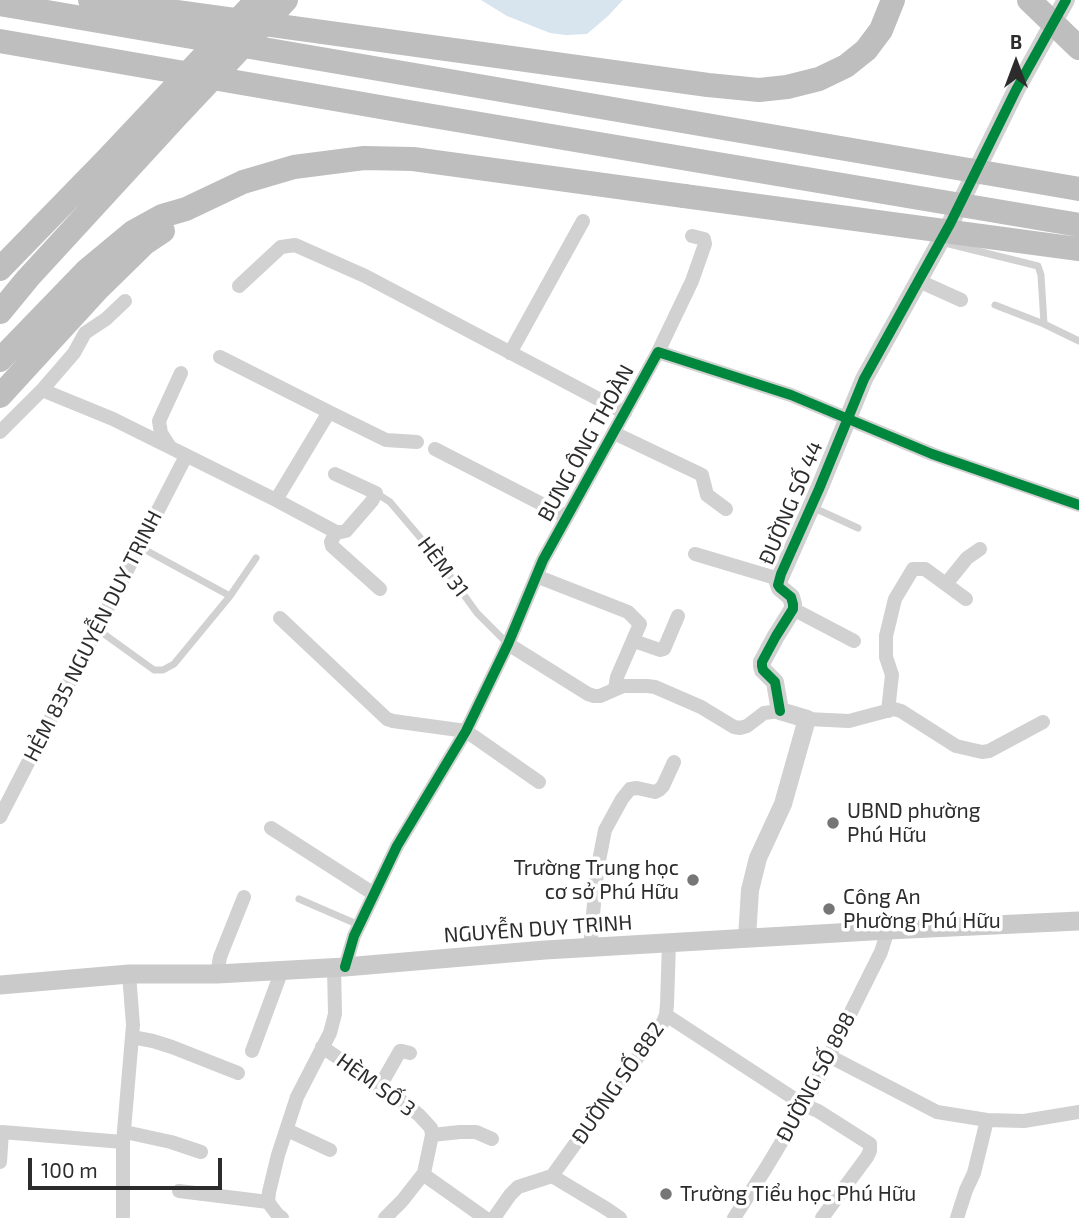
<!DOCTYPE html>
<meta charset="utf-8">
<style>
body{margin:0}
#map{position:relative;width:1079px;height:1218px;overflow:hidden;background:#fff;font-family:"Exo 2",sans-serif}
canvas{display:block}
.north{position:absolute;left:981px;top:28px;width:70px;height:70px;-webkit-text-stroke:5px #fff;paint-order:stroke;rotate:0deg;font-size:19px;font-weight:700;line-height:28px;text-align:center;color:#2c2c2c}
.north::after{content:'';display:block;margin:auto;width:24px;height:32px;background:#2c2c2c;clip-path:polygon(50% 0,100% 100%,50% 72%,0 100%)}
.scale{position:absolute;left:28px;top:1158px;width:194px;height:32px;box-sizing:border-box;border:4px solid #2c2c2c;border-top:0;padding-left:9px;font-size:21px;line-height:24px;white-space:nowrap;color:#2c2c2c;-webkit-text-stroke:5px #fff;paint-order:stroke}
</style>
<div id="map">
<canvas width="1079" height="1218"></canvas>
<div class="north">B</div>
<div class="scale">100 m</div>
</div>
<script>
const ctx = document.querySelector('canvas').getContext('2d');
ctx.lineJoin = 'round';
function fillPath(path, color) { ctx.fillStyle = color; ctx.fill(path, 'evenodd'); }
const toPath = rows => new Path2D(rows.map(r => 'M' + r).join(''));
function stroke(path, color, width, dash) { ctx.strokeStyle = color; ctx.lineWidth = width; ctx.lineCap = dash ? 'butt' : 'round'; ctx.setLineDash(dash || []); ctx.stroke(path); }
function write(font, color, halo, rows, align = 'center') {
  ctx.font = font + ' "Exo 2",sans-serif'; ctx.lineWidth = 7; ctx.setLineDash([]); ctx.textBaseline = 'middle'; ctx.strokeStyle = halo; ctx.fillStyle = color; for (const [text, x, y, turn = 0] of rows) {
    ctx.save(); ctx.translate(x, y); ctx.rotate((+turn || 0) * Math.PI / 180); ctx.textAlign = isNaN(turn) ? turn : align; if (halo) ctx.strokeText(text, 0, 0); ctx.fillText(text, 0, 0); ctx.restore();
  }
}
fillPath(toPath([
 [481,0,623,0,608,16,587,34,566,35,550,33,507,16]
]), '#d8e4ee');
stroke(toPath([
 [941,242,1038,266,1041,275,1044,324,1079,341],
 [995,305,1044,324],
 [376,493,390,502,435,555,477,613,508,644],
 [812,507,858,528],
 [140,547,230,596,256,558],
 [97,629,154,670,163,670,174,664,230,596],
 [299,899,359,925]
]), '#d1d1d1', 7);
stroke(toPath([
 [919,281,961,300],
 [239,286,281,247,295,245,365,276,625,413],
 [658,352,692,281,705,244,704,239,692,236],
 [510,353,583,221],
 [220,357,329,412,276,500],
 [42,390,113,419,276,500,336,532,341,532,346,531,372,501,376,493,335,474],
 [329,412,386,440,417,442],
 [0,432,42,390,74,353,85,333,106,319,125,301],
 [614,433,698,473,702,475,707,495,726,509],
 [170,447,161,433,159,421,181,373],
 [435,449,567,517],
 [336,532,331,542,332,546,380,589],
 [695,554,779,579],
 [536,576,628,612,640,624,617,677,615,689],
 [946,584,967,558,980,549],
 [793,609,854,641],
 [280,618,387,719,393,721,466,731,539,782],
 [634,641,660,650,664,649,678,616],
 [508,644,588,694,594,696,600,696,623,686,647,686,655,687,701,707,734,727,740,728,747,726,764,713,780,711],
 [888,711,892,675,886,657,886,636,895,599,913,569,925,569,966,599],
 [807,719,849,721,894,709,901,711,956,746,982,752,989,751,1043,722],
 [0,817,186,456],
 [271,828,374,894],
 [590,948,597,871,605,830,622,799,630,789,637,788,655,792,659,790,663,786,674,762],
 [345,967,354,936,397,846,466,731,508,644,543,560,658,352,791,395,932,454,1079,505],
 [217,974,220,957,244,897],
 [666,1015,804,1105,818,1111,870,1144,870,1151,867,1157,822,1218],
 [132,1037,153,1041,172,1047,238,1073],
 [322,1047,395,1096,419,1115,431,1128,432,1135,424,1173,427,1177,485,1218],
 [252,1051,282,970],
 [829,1056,937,1112,987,1120,1024,1121,1079,1112],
 [380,1086,400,1051,402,1051,410,1053],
 [287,1130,330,1150],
 [125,1132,171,1142,201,1152],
 [432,1135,460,1132,476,1132,492,1139],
 [0,1162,2,1132,123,1142],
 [552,1176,663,1022,666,1015,667,1004,669,943],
 [552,1176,607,1209,620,1218],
 [179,1191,268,1202],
 [123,1218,123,1142,133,1025,129,974],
 [282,1218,277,1214,268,1202,269,1192,278,1155,297,1097,330,1033,335,1014,334,967],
 [385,1218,402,1201,424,1173],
 [494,1218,510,1195,518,1187,552,1176],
 [734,1218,766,1168,808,1098,881,952,888,930],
 [957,1218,966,1190,974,1173,987,1120]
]), '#d1d1d1', 14);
stroke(toPath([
 [747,938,750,890,758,858,783,804,807,719,780,711,775,682,763,670,762,666,762,662,776,636,793,609,793,604,791,597,780,588,778,582,819,489,864,379,950,224,1016,90,1066,0]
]), '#d1d1d1', 18);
stroke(toPath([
 [0,985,129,974,217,974,345,967,545,950,888,930,1079,921]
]), '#cacaca', 19);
stroke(toPath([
 [0,269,107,159,257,0],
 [0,312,28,278,176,117,286,0],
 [0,360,86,271,133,232,162,216,186,209,243,182,294,167,364,158,413,159,684,196],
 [0,396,98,289,145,243,163,231]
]), '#bebebe', 24);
stroke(toPath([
 [90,0,708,85,759,90,787,87,819,79,846,66,866,50,881,30,893,0],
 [1029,0,1079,48],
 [0,4,1079,189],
 [0,41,409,112,1079,225],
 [684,196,1079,249]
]), '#bebebe', 24);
stroke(toPath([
 [780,711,775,682,763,670,762,666,762,662,776,636,793,609,793,604,791,597,780,588,778,585,781,574,819,489,864,379,950,224,1016,90,1066,0],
 [345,967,354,936,397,846,466,731,508,644,543,560,658,352,791,395,932,454,1079,505]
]), '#00873e', 10);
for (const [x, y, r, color] of [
 [833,823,7,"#767676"],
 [693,880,7,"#767676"],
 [829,909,7,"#767676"],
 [666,1194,7,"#767676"]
]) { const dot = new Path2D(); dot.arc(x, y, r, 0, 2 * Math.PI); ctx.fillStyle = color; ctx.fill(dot); stroke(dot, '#fff', 2.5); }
write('21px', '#2c2c2c', '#fff', [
 ["BƯNG ÔNG THOÀN",586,443,-61],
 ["ĐƯỜNG SỐ 44",791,503,-67],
 ["HÈM 31",443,567,53],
 ["HẺM 835 NGUYỄN DUY TRINH",93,636,-63],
 ["NGUYỄN DUY TRINH",538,929,-4],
 ["ĐƯỜNG SỐ 898",816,1077,-62],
 ["ĐƯỜNG SỐ 882",618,1083,-55],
 ["HÈM SỐ 3",376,1085,36]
]);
write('21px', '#2c2c2c', '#fff', [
 ["UBND phường",847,811],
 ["Phú Hữu",847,835],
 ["Trường Trung học",679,868,"right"],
 ["cơ sở Phú Hữu",679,892,"right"],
 ["Công An",843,897],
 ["Phường Phú Hữu",843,921],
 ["Trường Tiểu học Phú Hữu",680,1194]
], 'left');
</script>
